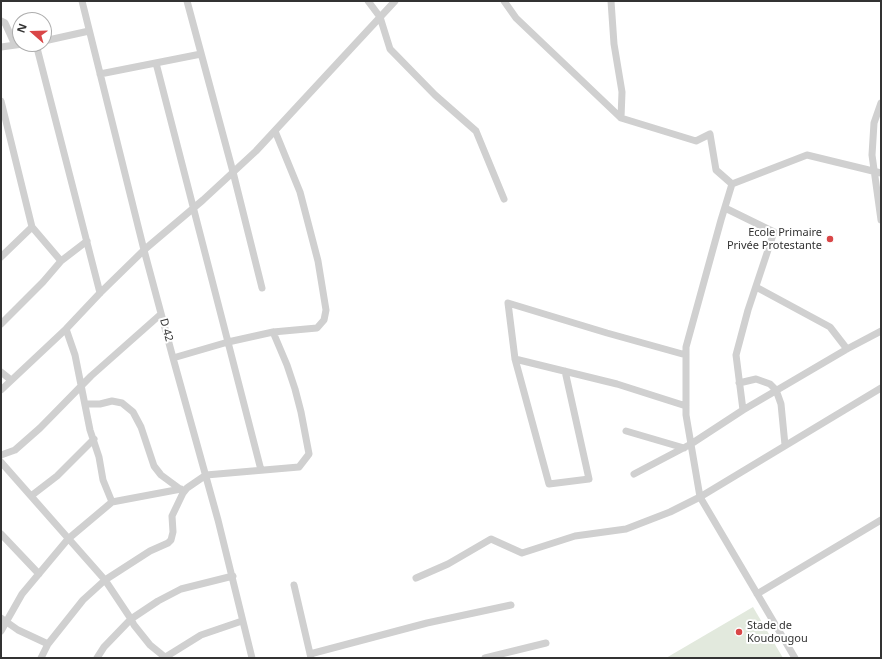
<!DOCTYPE html>
<meta charset="utf-8">
<style>
body{margin:0}
#map{position:relative;width:882px;height:659px;overflow:hidden;background:#fff;font-family:"Noto Sans",sans-serif}
canvas{display:block}
.frame{position:absolute;inset:0;border:2px solid #333;pointer-events:none}
.north{position:absolute;left:12px;top:12px;width:40px;height:40px;box-sizing:border-box;background:#fff;border:1px solid #adadad;border-radius:50%;rotate:290deg;font-size:11px;font-weight:700;line-height:16px;text-align:center;color:#333}
.north::after{content:'';display:block;margin:auto;width:14px;height:18px;background:#d94647;clip-path:polygon(50% 0,100% 100%,50% 72%,0 100%)}
</style>
<div id="map">
<canvas width="882" height="659"></canvas>
<div class="frame"></div>
<div class="north">N</div>
</div>
<script>
const ctx = document.querySelector('canvas').getContext('2d');
ctx.lineJoin = 'round';
function fillPath(path, color) { ctx.fillStyle = color; ctx.fill(path, 'evenodd'); }
const toPath = rows => new Path2D(rows.map(r => 'M' + r).join(''));
function stroke(path, color, width, dash) { ctx.strokeStyle = color; ctx.lineWidth = width; ctx.lineCap = dash ? 'butt' : 'round'; ctx.setLineDash(dash || []); ctx.stroke(path); }
function write(font, color, halo, rows, align = 'center') {
  ctx.font = font + ' "Noto Sans",sans-serif'; ctx.lineWidth = 4; ctx.setLineDash([]); ctx.textBaseline = 'middle'; ctx.strokeStyle = halo; ctx.fillStyle = color; for (const [text, x, y, turn = 0] of rows) {
    ctx.save(); ctx.translate(x, y); ctx.rotate((+turn || 0) * Math.PI / 180); ctx.textAlign = isNaN(turn) ? turn : align; if (halo) ctx.strokeText(text, 0, 0); ctx.fillText(text, 0, 0); ctx.restore();
  }
}
fillPath(toPath([
 [753,607,783,658,666,658]
]), '#e2e9dd');
stroke(toPath([
 [82,1,144,250,173,358,218,520,252,658],
 [187,1,233,172,262,288],
 [368,1,380,17,390,49,435,95,476,131,504,199],
 [504,1,516,18,621,118,696,141,710,134,716,170,732,184],
 [611,1,614,44,622,92,621,118],
 [1,21,5,23,15,45],
 [44,41,89,31],
 [36,44,100,293],
 [1,47,23,44],
 [156,63,261,470],
 [100,74,201,54],
 [1,101,32,227,61,261,43,282,1,324],
 [881,103,874,123,872,155,881,220],
 [725,208,774,232,748,310,736,355,743,410],
 [1,257,32,227],
 [61,261,87,241],
 [756,287,830,327,847,349],
 [173,358,228,342,273,332,317,328,324,320,326,310,318,261,300,192,275,131],
 [515,359,617,384,686,406],
 [565,371,589,479,549,484,515,359,508,303,607,333,686,355],
 [1,372,11,380],
 [739,383,756,379,770,384,776,390,781,404,785,445],
 [1,390,66,329,100,293,144,250,203,200,256,151,395,1],
 [85,404,100,404,112,401,122,403,133,412,141,427,154,466,161,475,180,489],
 [626,431,684,448],
 [1,455,15,450,40,428,91,376,161,314],
 [1,462,105,580,131,619,134,625,150,645,166,658],
 [634,474,691,444,743,410,847,349,881,331],
 [31,496,57,476,94,439],
 [112,502,181,489],
 [1,534,39,574],
 [416,578,448,564,491,539,522,553,575,536,626,529,670,512,700,497,881,388],
 [294,585,311,658],
 [757,594,881,520],
 [1,618,18,630,48,644],
 [1,631,22,594,68,539,112,502,103,480,99,457,90,430,75,355,66,329],
 [310,654,427,623,511,605],
 [41,658,48,644,83,600,105,580,150,551,168,543,171,540,173,532,172,516,183,493,187,488,206,475,299,467,309,454,301,412,295,389,287,365,273,332],
 [97,658,104,647,131,619,158,601,181,589,233,576],
 [164,658,201,635,242,621],
 [485,658,546,643],
 [795,658,700,497,686,415,686,347,721,220,732,184,807,155,881,173]
]), '#d0d0d0', 7);
for (const [x, y, r, color] of [
 [830,239,4,"#d94647"],
 [739,632,4,"#d94647"]
]) { const dot = new Path2D(); dot.arc(x, y, r, 0, 2 * Math.PI); ctx.fillStyle = color; ctx.fill(dot); stroke(dot, '#fff', 1.5); }
write('11px', '#333', '#fff', [
 ["Ecole Primaire",822,233],
 ["Privée Protestante",822,246],
 ["Stade de",747,626,"left"],
 ["Koudougou",747,639,"left"]
], 'right');
write('11px', '#333', '#fff', [
 ["D 42",166,330,75]
]);
</script>
